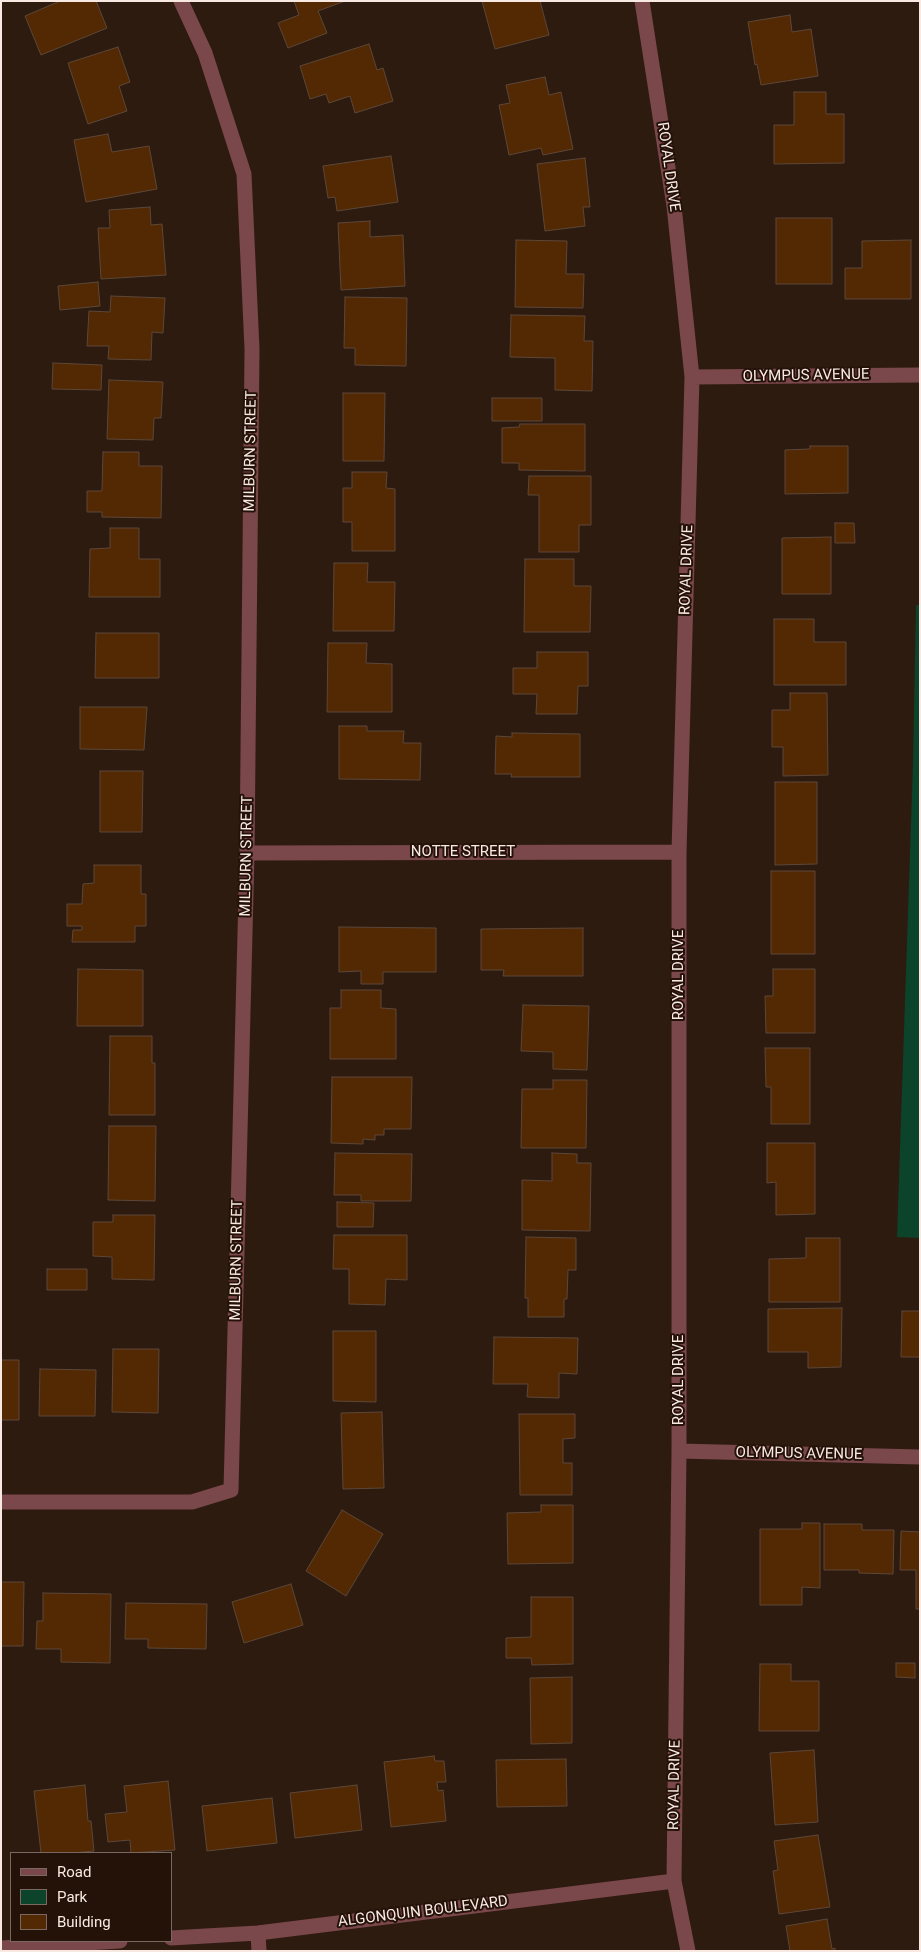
<!DOCTYPE html>
<style>
body{margin:0}
#map{position:relative;width:921px;height:1952px;overflow:hidden;background:#2e1b0f;font-family:Roboto,sans-serif}
canvas{display:block}
.frame{position:absolute;inset:0;border:2px solid #f8eae2;pointer-events:none}
.legend{position:absolute;left:10px;top:1852px;width:162px;height:90px;box-sizing:border-box;background:#241107;border:1px solid #79685f;margin:0;padding:6px 9px;list-style:none;font-size:15px;color:#f8eae2}
.legend li{display:flex;align-items:center;gap:10px;height:25px}
.legend b{width:25px;border:1px solid #79685f}
</style>
<div id="map">
<canvas width="921" height="1952"></canvas>
<div class="frame"></div>
<ul class="legend">
<li><b style="height:6px;background:#7a474a"></b>Road</li>
<li><b style="height:14px;background:#0b442a"></b>Park</li>
<li><b style="height:14px;background:#522903"></b>Building</li>
</ul>
</div>
<script>
const ctx = document.querySelector('canvas').getContext('2d');
ctx.lineJoin = 'round';
function fillPath(path, color) { ctx.fillStyle = color; ctx.fill(path, 'evenodd'); }
const toPath = rows => new Path2D(rows.map(r => 'M' + r).join(''));
function stroke(path, color, width, dash) { ctx.strokeStyle = color; ctx.lineWidth = width; ctx.lineCap = dash ? 'butt' : 'round'; ctx.setLineDash(dash || []); ctx.stroke(path); }
function write(font, color, halo, rows, align = 'center') {
  ctx.font = font + ' Roboto,sans-serif'; ctx.lineWidth = 4; ctx.setLineDash([]); ctx.textBaseline = 'middle'; ctx.strokeStyle = halo; ctx.fillStyle = color; for (const [text, x, y, turn = 0] of rows) {
    ctx.save(); ctx.translate(x, y); ctx.rotate((+turn || 0) * Math.PI / 180); ctx.textAlign = isNaN(turn) ? turn : align; if (halo) ctx.strokeText(text, 0, 0); ctx.fillText(text, 0, 0); ctx.restore();
  }
}
fillPath(toPath([
 [916,605,920,605,920,1238,897,1237,913,764]
]), '#0b442a');
const building = toPath([
 [60,1,96,1,107,28,41,55,25,16,60,1],
 [294,1,345,1,318,11,327,33,288,48,278,23,299,15,294,1],
 [482,1,540,1,549,35,495,49,482,1],
 [790,15,792,32,811,29,818,76,761,85,757,64,755,65,748,22,790,15],
 [369,44,377,70,383,68,393,101,355,113,350,96,329,103,326,94,310,99,300,66,369,44],
 [118,47,130,82,119,86,127,111,88,124,68,63,118,47],
 [545,77,549,95,561,92,573,149,543,155,541,148,509,155,499,105,510,103,506,85,545,77],
 [794,92,826,92,826,114,844,114,844,163,774,164,774,125,794,125,794,92],
 [108,134,112,152,149,146,157,189,86,202,74,140,108,134],
 [391,156,398,202,337,211,335,197,328,198,323,166,391,156],
 [585,158,590,207,583,207,585,226,545,231,537,164,585,158],
 [150,207,151,225,162,224,166,275,101,279,98,228,110,228,109,210,150,207],
 [776,218,832,218,832,284,776,284,776,218],
 [370,221,370,237,403,235,405,286,341,290,338,223,370,221],
 [516,240,567,241,566,274,584,274,583,308,515,307,516,240],
 [911,240,911,299,845,299,845,268,862,268,862,241,911,240],
 [98,282,100,306,60,310,58,286,98,282],
 [111,296,165,298,163,333,152,332,151,360,108,359,109,346,87,346,89,311,110,312,111,296],
 [345,297,407,298,406,366,355,365,355,348,344,348,345,297],
 [511,315,585,316,584,341,593,341,592,391,555,390,555,358,510,357,511,315],
 [53,363,102,365,101,390,52,389,53,363],
 [109,380,163,382,161,418,154,418,153,440,107,439,109,380],
 [343,393,385,393,384,461,343,461,343,393],
 [492,398,542,398,542,421,492,421,492,398],
 [520,424,585,424,585,471,519,470,519,463,502,463,502,428,519,427,520,424],
 [810,446,848,446,848,493,785,494,785,450,810,449,810,446],
 [103,452,139,452,139,466,162,466,161,518,102,517,102,512,87,512,87,491,102,491,103,452],
 [352,472,387,472,386,488,395,489,395,551,352,551,352,522,343,522,343,488,352,488,352,472],
 [529,476,591,476,591,525,579,525,579,552,539,552,539,495,528,495,529,476],
 [835,523,854,523,855,543,835,543,835,523],
 [110,528,139,528,139,559,160,559,160,597,89,597,90,549,110,548,110,528],
 [831,537,831,594,782,594,782,538,831,537],
 [525,559,574,559,574,586,591,586,590,632,524,632,525,559],
 [334,563,368,563,367,582,395,582,394,631,333,631,334,563],
 [774,619,814,619,814,642,846,642,846,685,774,685,774,619],
 [96,633,159,633,159,678,95,678,96,633],
 [328,643,367,643,366,663,392,664,392,712,327,712,328,643],
 [537,652,588,652,588,686,578,686,577,714,536,714,537,694,513,694,513,668,537,668,537,652],
 [790,693,827,693,828,775,783,776,783,747,772,747,772,710,790,710,790,693],
 [80,707,147,707,144,750,80,749,80,707],
 [339,726,367,726,367,731,404,731,403,743,421,743,420,780,339,779,339,726],
 [512,733,580,734,580,777,511,777,512,774,495,774,496,736,512,737,512,733],
 [100,771,143,771,142,832,100,832,100,771],
 [775,782,817,782,817,864,775,865,775,782],
 [94,865,141,865,141,894,146,894,146,926,135,926,135,942,72,942,73,930,82,930,82,926,67,926,67,904,82,904,83,884,94,883,94,865],
 [771,871,815,871,815,954,771,954,771,871],
 [339,927,436,928,436,972,383,972,383,984,361,984,361,971,339,972,339,927],
 [583,928,583,976,503,976,504,970,481,970,481,929,583,928],
 [78,969,143,970,143,1026,77,1026,78,969],
 [773,969,815,969,815,1033,766,1033,765,996,773,996,773,969],
 [341,990,381,990,381,1008,396,1009,396,1059,330,1059,330,1008,341,1008,341,990],
 [523,1005,589,1006,587,1070,553,1069,553,1052,521,1051,523,1005],
 [110,1036,152,1036,152,1063,155,1063,155,1115,109,1115,110,1036],
 [765,1048,810,1048,810,1124,771,1124,771,1087,766,1087,765,1048],
 [332,1077,412,1077,411,1129,384,1129,384,1135,375,1135,375,1140,363,1139,363,1144,331,1143,332,1077],
 [553,1080,587,1080,586,1148,521,1148,522,1089,553,1089,553,1080],
 [109,1126,156,1126,155,1201,108,1200,109,1126],
 [767,1143,815,1143,815,1214,776,1215,776,1182,767,1183,767,1143],
 [335,1153,412,1154,411,1201,361,1201,361,1195,334,1195,335,1153],
 [552,1153,577,1154,577,1163,591,1163,590,1231,522,1230,522,1180,552,1181,552,1153],
 [337,1202,374,1203,373,1227,337,1227,337,1202],
 [113,1215,155,1215,154,1280,112,1279,112,1257,93,1256,93,1222,113,1222,113,1215],
 [334,1235,407,1235,407,1280,386,1279,385,1305,349,1304,349,1269,333,1269,334,1235],
 [526,1237,576,1238,576,1270,568,1270,567,1299,564,1299,564,1317,528,1317,528,1298,525,1298,526,1237],
 [806,1238,840,1238,840,1302,769,1302,769,1259,806,1258,806,1238],
 [47,1269,87,1269,87,1290,47,1290,47,1269],
 [842,1308,841,1367,808,1368,808,1352,768,1352,768,1309,842,1308],
 [902,1311,920,1311,920,1357,901,1357,902,1311],
 [333,1331,376,1331,376,1402,333,1401,333,1331],
 [494,1337,578,1338,577,1374,559,1373,559,1398,527,1397,528,1384,493,1384,494,1337],
 [113,1349,159,1349,158,1413,112,1412,113,1349],
 [1,1360,19,1360,19,1420,1,1420,1,1360],
 [40,1369,96,1370,95,1416,39,1416,40,1369],
 [382,1412,384,1488,343,1489,341,1413,382,1412],
 [519,1414,575,1414,575,1438,563,1439,563,1463,572,1463,572,1495,520,1495,519,1414],
 [541,1505,573,1505,573,1563,508,1564,507,1513,541,1512,541,1505],
 [342,1510,383,1534,346,1596,306,1571,342,1510],
 [802,1523,820,1523,820,1588,802,1587,802,1605,760,1605,760,1529,802,1529,802,1523],
 [824,1524,862,1524,862,1530,894,1530,893,1574,859,1573,859,1570,824,1570,824,1524],
 [920,1525,920,1609,916,1609,916,1570,900,1570,901,1531,920,1532,920,1525],
 [1,1582,24,1582,23,1646,1,1646,1,1582],
 [291,1584,303,1625,244,1643,232,1602,291,1584],
 [43,1593,111,1594,110,1663,61,1662,61,1649,36,1649,37,1621,43,1621,43,1593],
 [531,1597,573,1597,573,1664,532,1665,531,1658,506,1658,506,1638,531,1637,531,1597],
 [126,1603,207,1604,206,1649,148,1648,148,1639,125,1639,126,1603],
 [896,1663,915,1663,915,1678,896,1677,896,1663],
 [760,1664,791,1664,791,1681,819,1681,819,1731,759,1731,760,1664],
 [572,1677,572,1743,531,1744,530,1678,572,1677],
 [814,1750,818,1822,775,1825,770,1753,814,1750],
 [434,1756,435,1761,444,1761,446,1782,437,1782,438,1791,443,1790,446,1821,391,1827,384,1762,434,1756],
 [566,1759,567,1806,497,1807,496,1760,566,1759],
 [168,1781,175,1850,131,1853,130,1840,108,1842,105,1814,127,1812,124,1786,168,1781],
 [85,1785,88,1821,91,1821,94,1851,72,1853,41,1853,34,1791,85,1785],
 [357,1785,362,1830,295,1838,290,1793,357,1785],
 [272,1798,277,1843,207,1851,202,1806,272,1798],
 [818,1835,830,1907,779,1914,773,1871,778,1870,774,1841,818,1835],
 [827,1919,832,1949,835,1948,835,1951,790,1951,786,1926,827,1919]
]);
fillPath(building, '#522903');
stroke(building, '#5c4739', 1);
stroke(toPath([
 [642,1,674,206,692,377,679,852,679,1451,674,1881,688,1951],
 [692,377,920,375],
 [247,853,679,852],
 [679,1451,920,1457],
 [1,1502,192,1502,231,1490,247,853,252,349,244,174,205,53,181,1],
 [258,1933,259,1951],
 [171,1938,258,1933,674,1881],
 [1,1948,120,1941]
]), '#7a474a', 15);
write('15px', '#f8eae2', '#241107', [
 ["ROYAL DRIVE",668,167,82],
 ["OLYMPUS AVENUE",806,376,-1],
 ["MILBURN STREET",251,451,-89],
 ["ROYAL DRIVE",687,570,-88],
 ["NOTTE STREET",463,852],
 ["MILBURN STREET",247,856,-89],
 ["ROYAL DRIVE",679,975,-90],
 ["MILBURN STREET",237,1260,-89],
 ["ROYAL DRIVE",679,1380,-90],
 ["OLYMPUS AVENUE",799,1454,1],
 ["ROYAL DRIVE",675,1785,-89],
 ["ALGONQUIN BOULEVARD",423,1912,-7]
]);
</script>
